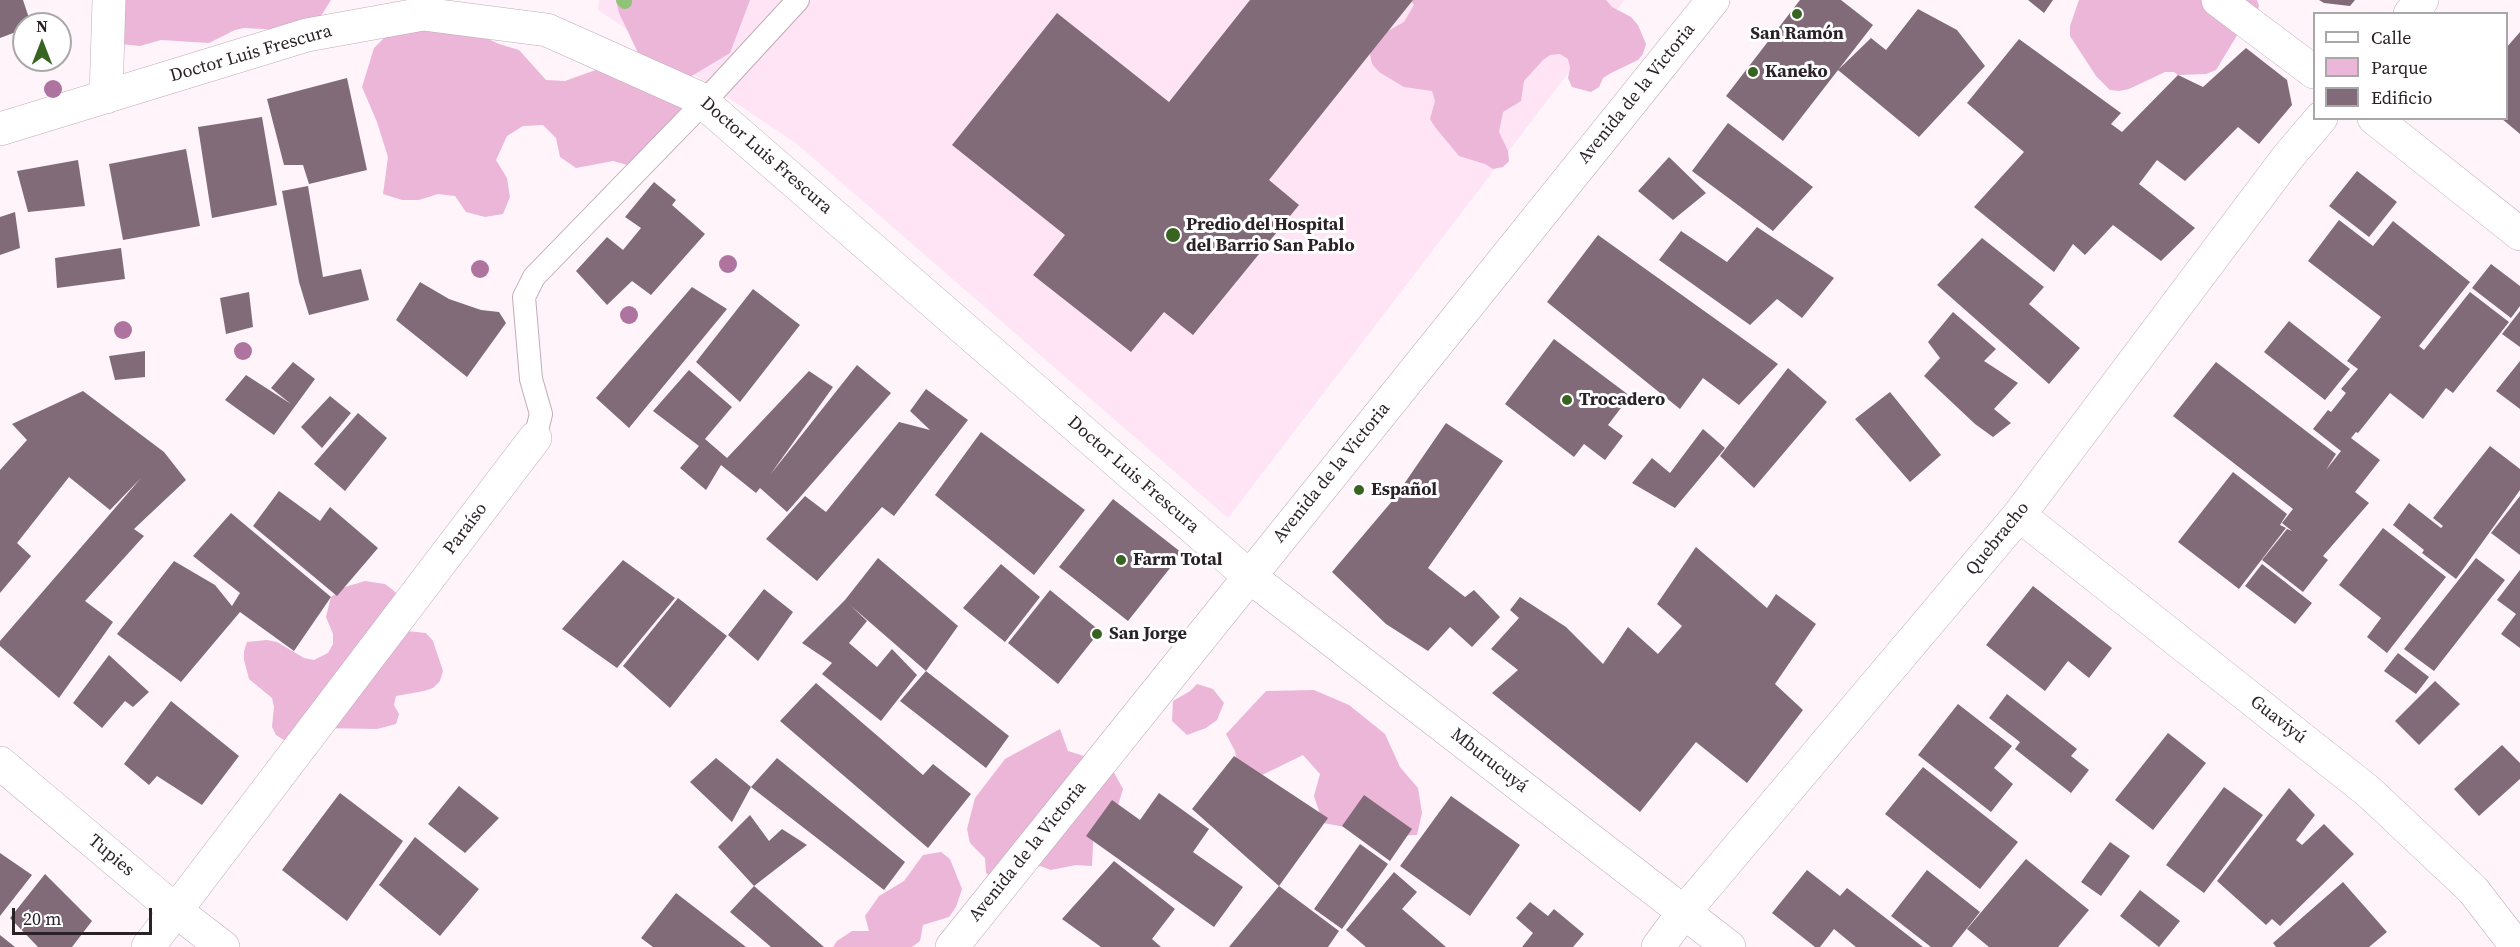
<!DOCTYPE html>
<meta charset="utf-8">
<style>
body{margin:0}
#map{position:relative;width:2520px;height:947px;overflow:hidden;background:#fef4fa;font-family:"Source Serif 4",serif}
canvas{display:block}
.legend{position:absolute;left:2313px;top:12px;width:195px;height:108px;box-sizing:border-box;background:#fff;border:2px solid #aaa7a9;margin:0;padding:8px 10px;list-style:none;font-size:18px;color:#2b2228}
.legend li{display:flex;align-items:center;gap:12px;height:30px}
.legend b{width:30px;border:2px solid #aaa7a9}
.north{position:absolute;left:12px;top:12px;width:60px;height:60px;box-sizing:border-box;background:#fff;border:2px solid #aaa7a9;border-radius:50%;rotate:0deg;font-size:16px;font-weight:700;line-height:24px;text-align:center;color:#2b2228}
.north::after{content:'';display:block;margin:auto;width:21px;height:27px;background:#386422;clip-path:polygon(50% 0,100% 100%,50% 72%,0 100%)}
.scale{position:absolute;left:12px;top:908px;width:140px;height:27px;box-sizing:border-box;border:3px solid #2b2228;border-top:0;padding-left:8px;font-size:18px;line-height:21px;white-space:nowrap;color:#2b2228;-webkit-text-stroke:4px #fff;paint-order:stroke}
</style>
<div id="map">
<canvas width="2520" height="947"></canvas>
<ul class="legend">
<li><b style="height:8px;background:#fff"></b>Calle</li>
<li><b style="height:16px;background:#ecb6d8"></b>Parque</li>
<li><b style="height:16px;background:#816b79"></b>Edificio</li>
</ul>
<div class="north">N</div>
<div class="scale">20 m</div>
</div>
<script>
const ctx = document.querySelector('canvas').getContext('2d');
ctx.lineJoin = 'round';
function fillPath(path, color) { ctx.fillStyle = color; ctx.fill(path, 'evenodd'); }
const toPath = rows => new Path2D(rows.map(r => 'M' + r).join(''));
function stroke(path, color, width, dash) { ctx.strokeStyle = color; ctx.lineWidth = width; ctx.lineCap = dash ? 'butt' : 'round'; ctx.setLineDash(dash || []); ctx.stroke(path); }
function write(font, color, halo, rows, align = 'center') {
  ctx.font = font + ' "Source Serif 4",serif'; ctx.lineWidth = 6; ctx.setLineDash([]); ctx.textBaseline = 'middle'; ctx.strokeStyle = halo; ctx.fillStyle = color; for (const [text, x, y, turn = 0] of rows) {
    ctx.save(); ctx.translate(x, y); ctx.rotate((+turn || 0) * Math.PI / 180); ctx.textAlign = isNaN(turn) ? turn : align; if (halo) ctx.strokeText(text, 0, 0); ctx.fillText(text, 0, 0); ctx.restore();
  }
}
fillPath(toPath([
 [599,0,1624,0,1228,518,797,144,598,10]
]), '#fee4f4');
fillPath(toPath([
 [96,0,331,0,321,16,284,30,244,28,235,30,209,43,161,40,140,46,120,44],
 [616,0,750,0,730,53,685,80,640,57,619,13],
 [1410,0,1606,0,1612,7,1631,17,1638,25,1646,44,1643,54,1638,60,1611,73,1603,78,1599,87,1591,92,1572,87,1568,78,1570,68,1568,59,1560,54,1550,55,1543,60,1524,81,1521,101,1503,112,1499,132,1508,151,1509,161,1503,167,1493,169,1485,164,1459,156,1435,127,1430,119,1435,101,1432,91,1404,87,1379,72,1372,64,1370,54,1372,45,1386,32,1404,22,1414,5],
 [2079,0,2257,0,2259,6,2256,15,2242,27,2216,70,2206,74,2178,75,2174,72,2165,72,2129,89,2119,91,2110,90,2096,76,2070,36,2070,26],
 [449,21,499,44,519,50,546,80,565,81,604,67,692,108,631,166,613,161,576,168,560,157,556,138,543,125,523,126,507,136,496,160,507,178,510,197,503,214,485,217,466,212,455,196,438,194,419,200,402,200,383,194,388,157,377,122,362,87,374,48,388,34],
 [365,581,385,584,393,590,400,597,407,631,426,633,433,641,443,671,440,681,433,688,424,691,396,696,394,705,399,714,396,724,377,729,319,728,294,742,284,740,276,735,272,727,274,707,272,698,249,679,244,660,244,651,247,642,267,640,277,642,304,658,314,660,328,653,333,644,333,634,326,617,331,597,345,587],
 [1197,684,1213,689,1224,703,1217,720,1206,728,1187,735,1172,721,1173,701,1190,691],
 [1314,690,1349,705,1385,734,1400,767,1418,788,1422,813,1417,835,1395,836,1323,823,1314,796,1320,774,1303,755,1262,775,1239,771,1235,751,1226,734,1266,691],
 [1060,729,1068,751,1084,756,1105,756,1123,789,1116,812,1094,825,1092,866,1076,865,1051,870,1040,866,1019,873,1002,885,986,873,985,858,970,843,967,829,975,798,1005,759],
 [941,852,950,859,962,889,956,907,949,917,923,925,920,941,912,947,833,947,837,941,852,931,869,931,865,916,879,896,904,881,923,855]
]), '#ecb6d8');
stroke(toPath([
 [623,0,625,2]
]), '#8fc378', 14);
fillPath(toPath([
 [0,0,23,0,31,24,24,24,24,29,0,38],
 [1250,0,1413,0,1269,180,1299,205,1193,335,1164,312,1131,352,1033,275,1065,235,952,145,1057,13,1169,102],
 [1800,0,1841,0,1873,25,1783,141,1726,96],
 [2028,0,2053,0,2044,13],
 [2319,0,2355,0,2350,6,2324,3],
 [1918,9,1957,30,1985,66,1919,137,1838,70,1871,38,1886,50],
 [2520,32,2520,134,2501,118,2506,118,2506,48],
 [2019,39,2121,113,2111,124,2122,132,2178,75,2203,87,2246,48,2287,80,2292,105,2259,144,2238,127,2185,181,2157,160,2139,184,2195,228,2161,261,2113,225,2085,255,2073,244,2054,272,1974,207,2024,152,1967,103],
 [347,78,367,170,309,184,303,165,284,165,267,99],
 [262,117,277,205,212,218,198,127],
 [1728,123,1813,187,1773,231,1692,171],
 [186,149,200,226,123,240,109,164],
 [1669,157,1706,193,1673,220,1638,191],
 [78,160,85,206,28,212,17,171],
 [2357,171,2397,202,2369,237,2329,206],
 [654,182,676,200,672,205,705,234,651,295,632,281,607,305,576,271,607,237,623,250,641,228,625,217],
 [308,186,323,277,361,269,369,300,309,315,299,282,282,191],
 [15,212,20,248,0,255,0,217],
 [2339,220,2373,246,2393,221,2470,282,2419,346,2424,350,2470,292,2509,322,2453,393,2446,388,2423,419,2390,393,2358,433,2356,432,2351,438,2380,460,2355,492,2369,503,2323,556,2328,560,2303,592,2262,560,2287,529,2292,531,2282,523,2293,509,2173,416,2216,362,2336,454,2326,470,2341,451,2313,429,2328,410,2331,412,2346,393,2341,389,2358,369,2347,361,2381,317,2308,261],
 [1757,227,1834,278,1802,318,1777,299,1750,325,1659,260,1681,231,1727,262],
 [1598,235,1735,333,1778,364,1739,405,1703,378,1680,409,1547,302],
 [1982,238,2044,287,2029,304,2080,348,2049,384,1937,285],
 [121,248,125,279,57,288,55,258],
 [2491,264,2520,286,2520,306,2511,318,2472,288],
 [420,282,449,299,481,310,499,312,506,323,467,377,396,320],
 [692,287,727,309,629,428,596,398],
 [753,289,800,325,740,402,696,362],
 [249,292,253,327,226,334,220,298],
 [2520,311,2520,347,2502,334],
 [1953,312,1996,349,1984,361,2018,383,1994,409,2011,423,1993,437,1975,424,1924,376,1940,358,1928,342],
 [2289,321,2350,369,2325,400,2264,352],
 [1554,339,1630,396,1608,425,1623,436,1605,460,1584,444,1574,457,1505,404],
 [145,351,145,377,115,380,109,356],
 [2520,361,2520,409,2496,391],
 [293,362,315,379,274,435,225,400,246,375,291,404,271,388],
 [857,365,891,393,787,512,760,488,756,493,721,465,706,490,680,468,699,446,653,411,689,370,732,407,705,439,727,458,809,371,833,387,770,475],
 [1788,368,1827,402,1754,488,1720,456],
 [926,389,968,420,894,516,882,507,817,581,766,539,805,496,826,512,899,422,930,430,910,411],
 [83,391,164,452,186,480,134,529,144,536,85,601,113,622,59,698,0,646,0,641,141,478,110,510,69,477,17,543,31,556,0,593,0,470,27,440,12,424],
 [1890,392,1941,455,1910,482,1855,419],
 [330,396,351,413,322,448,301,427],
 [358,413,387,438,345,491,314,464],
 [1446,423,1503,461,1428,568,1465,597,1474,590,1500,617,1472,647,1450,627,1428,651,1386,624,1332,572,1393,500],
 [1703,429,1725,448,1675,508,1632,483,1652,458,1670,473],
 [981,432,1085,510,1034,575,935,495],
 [2490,446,2520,469,2520,490,2456,579,2422,553,2424,550,2393,525,2409,503,2441,528,2443,526,2433,518],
 [2233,472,2287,514,2280,525,2286,528,2239,589,2178,542],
 [279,491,320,521,330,507,378,548,337,596,253,526],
 [2520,496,2520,555,2491,533],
 [1113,499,1182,553,1128,621,1059,567],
 [231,513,331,597,294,651,240,612,181,682,117,634,174,561,215,585,232,606,240,593,193,556],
 [2383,528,2446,577,2387,653,2367,637,2381,618,2339,585],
 [1696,547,1767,608,1776,594,1816,624,1775,684,1803,710,1747,783,1696,742,1640,812,1492,693,1518,670,1491,649,1519,618,1510,610,1520,597,1566,627,1603,664,1628,627,1658,654,1682,626,1657,604],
 [878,558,958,626,926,671,850,605,867,621,849,643,877,667,892,649,917,675,881,721,822,674,832,663,802,643,845,600],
 [2476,558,2505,580,2434,671,2404,649],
 [623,560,675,598,617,668,562,629],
 [1001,564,1040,597,1005,642,963,608],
 [2262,564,2312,603,2295,624,2245,586],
 [2520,570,2520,648,2501,634,2516,614,2497,600],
 [2033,586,2112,648,2089,678,2068,661,2045,691,1986,645],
 [764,589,793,612,758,661,728,635],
 [1050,590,1100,631,1058,684,1008,643],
 [678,598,727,636,670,708,623,666],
 [2398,653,2429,677,2416,694,2384,671],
 [109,655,149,692,133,707,125,701,102,728,73,703],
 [926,671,1009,736,986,768,900,701],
 [2435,681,2460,704,2419,745,2395,721],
 [816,683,923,775,933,764,971,794,928,848,780,721],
 [2007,694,2077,749,2071,756,2089,770,2071,793,2015,749,2020,742,1989,718],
 [171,701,239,756,202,805,157,776,149,785,124,764],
 [1958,704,2012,746,1994,768,2013,784,1991,812,1918,755],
 [2168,733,2206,763,2153,830,2115,800],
 [2502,745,2520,763,2520,779,2479,816,2454,789],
 [1234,756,1328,818,1279,886,1192,809],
 [716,758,751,787,732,822,690,782],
 [777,758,905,862,884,890,751,787],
 [1923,767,2018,842,1980,889,1885,814],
 [459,786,499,818,465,853,428,824],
 [2224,787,2263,815,2204,893,2166,865],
 [2289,788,2315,815,2296,840,2302,845,2324,824,2354,854,2280,926,2272,919,2266,925,2217,881],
 [340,793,403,841,347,921,282,870],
 [1159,793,1209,829,1193,852,1243,887,1214,927,1086,836,1112,800,1140,820],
 [1364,795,1412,829,1390,861,1342,826],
 [1451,796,1520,845,1470,916,1400,866],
 [750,815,769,841,782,829,807,845,754,886,718,847],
 [415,837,479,889,440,936,379,885],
 [2110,842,2130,856,2101,896,2081,882],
 [1360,844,1388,864,1342,929,1314,909],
 [0,853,32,875,0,916],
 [2026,859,2089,910,2058,947,1989,947,1967,929],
 [1114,861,1175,909,1152,939,1161,947,1101,947,1062,919],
 [1807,870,1840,896,1847,888,1923,947,1856,947,1834,929,1820,947,1815,947,1772,913],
 [1927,870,1980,912,1952,947,1931,947,1891,916],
 [1394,872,1417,892,1402,909,1446,947,1366,947,1346,930],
 [45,874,92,921,72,947,38,947,10,918],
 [2343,882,2387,932,2369,947,2276,947,2273,943],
 [754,886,824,947,771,947,730,912],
 [1279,886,1339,931,1328,947,1229,947],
 [2140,890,2180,921,2159,947,2120,916],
 [676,893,746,947,653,947,641,938],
 [1530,902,1548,916,1554,909,1584,934,1573,947,1522,947,1533,933,1516,918],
 [0,935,15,947,0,947]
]), '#816b79');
const lane = toPath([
 [535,438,541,414,531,379,524,297,534,277,705,101,798,0]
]);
const street = toPath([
 [2410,14,2422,0],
 [106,97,109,0],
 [0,129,307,35,423,14,547,30,697,97,1249,576,1729,947],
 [2019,515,2369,792,2473,890,2517,947],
 [0,763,176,911,223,947],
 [148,947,535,438],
 [1658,947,1684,912,2019,515,2287,158,2321,118]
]);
const secondary = toPath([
 [2218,0,2314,72],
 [2374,118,2520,234],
 [952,947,1713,0]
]);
stroke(lane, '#c1aab8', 24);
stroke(street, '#c1aab8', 34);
stroke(secondary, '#c1aab8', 34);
stroke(lane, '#fff', 22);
stroke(street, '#fff', 33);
stroke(secondary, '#fff', 33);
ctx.fillStyle = '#ae749f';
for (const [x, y] of [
 [53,89],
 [728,264],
 [480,269],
 [629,315],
 [123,330],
 [243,351]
]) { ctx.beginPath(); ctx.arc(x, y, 9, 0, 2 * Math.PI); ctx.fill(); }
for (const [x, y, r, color] of [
 [1797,14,6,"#386422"],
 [1753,72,6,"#386422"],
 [1173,235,8,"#386422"],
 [1567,400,6,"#386422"],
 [1359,490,6,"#386422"],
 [1121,560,6,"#386422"],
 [1097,634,6,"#386422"]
]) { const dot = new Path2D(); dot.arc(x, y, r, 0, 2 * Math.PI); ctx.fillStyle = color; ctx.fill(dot); stroke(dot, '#fff', 2); }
write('bold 18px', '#2b2228', '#fff', [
 ["San Ramón",1797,34,"center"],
 ["Kaneko",1765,72],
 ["Predio del Hospital",1186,225],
 ["del Barrio San Pablo",1186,246],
 ["Trocadero",1579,400],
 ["Español",1371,490],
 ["Farm Total",1133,560],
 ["San Jorge",1109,634]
], 'left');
write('18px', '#2b2228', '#fff', [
 ["Doctor Luis Frescura",251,54,-16],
 ["Avenida de la Victoria",1637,94,-51],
 ["Doctor Luis Frescura",766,156,41],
 ["Avenida de la Victoria",1332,473,-51],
 ["Doctor Luis Frescura",1133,475,41],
 ["Paraíso",466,529,-53],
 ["Quebracho",1998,539,-51],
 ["Guaviyú",2278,720,38],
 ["Mburucuyá",1489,761,38],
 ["Avenida de la Victoria",1028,852,-51],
 ["Tupies",111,856,40]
]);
</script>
